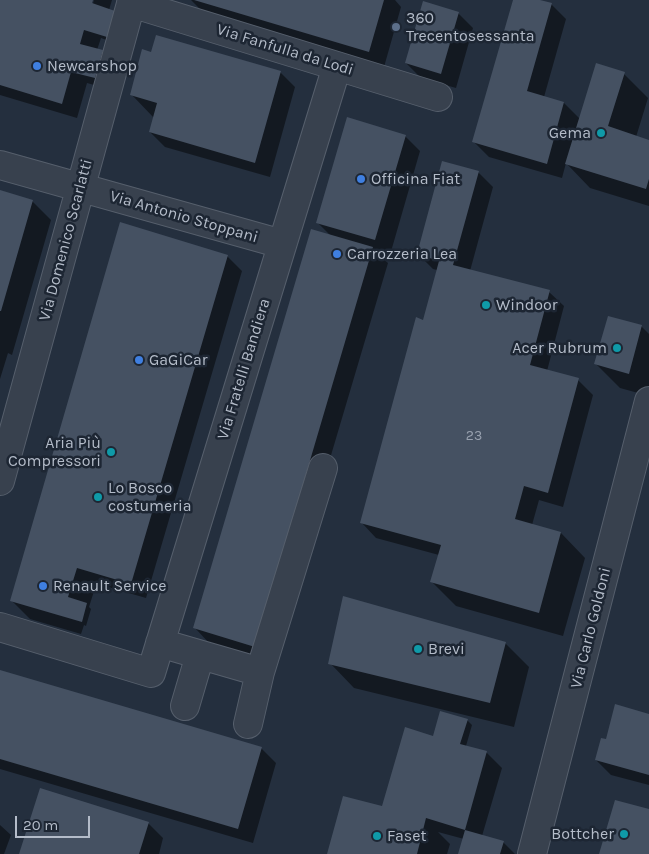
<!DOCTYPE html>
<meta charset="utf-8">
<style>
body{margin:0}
#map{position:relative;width:649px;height:854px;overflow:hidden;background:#242f3e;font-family:Karla,sans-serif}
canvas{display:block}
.scale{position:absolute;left:15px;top:816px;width:75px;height:22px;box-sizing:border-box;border:2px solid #b4bcc9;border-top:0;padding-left:6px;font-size:15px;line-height:18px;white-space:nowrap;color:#b4bcc9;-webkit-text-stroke:4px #1d2633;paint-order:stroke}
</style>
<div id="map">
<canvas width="649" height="854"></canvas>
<div class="scale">20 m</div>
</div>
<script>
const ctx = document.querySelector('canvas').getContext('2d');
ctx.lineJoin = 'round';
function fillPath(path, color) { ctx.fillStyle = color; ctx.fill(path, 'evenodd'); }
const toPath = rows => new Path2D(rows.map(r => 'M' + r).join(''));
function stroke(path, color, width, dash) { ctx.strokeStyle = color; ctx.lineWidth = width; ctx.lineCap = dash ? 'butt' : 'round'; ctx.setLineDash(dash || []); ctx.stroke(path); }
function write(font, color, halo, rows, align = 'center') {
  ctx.font = font + ' Karla,sans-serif'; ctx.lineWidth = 5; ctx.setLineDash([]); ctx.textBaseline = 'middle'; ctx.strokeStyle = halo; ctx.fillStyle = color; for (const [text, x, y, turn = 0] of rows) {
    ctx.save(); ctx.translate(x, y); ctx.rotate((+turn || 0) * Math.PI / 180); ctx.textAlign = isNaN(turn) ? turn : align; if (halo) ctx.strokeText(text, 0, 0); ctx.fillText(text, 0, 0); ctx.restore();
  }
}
fillPath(toPath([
 [0,0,92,0,91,10,94,0,112,0,109,10,114,12,112,42,101,38,97,50,102,52,112,62,105,88,87,83,77,118,0,95],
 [191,0,395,0,401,7,384,67,204,13],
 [514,0,536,0,551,4,566,19,544,97,564,103,580,119,624,74,648,98,636,137,649,141,649,206,590,188,566,163,562,178,489,157,474,142],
 [458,13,473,28,456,88,421,78,406,63],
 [280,72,295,87,270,177,165,147,150,132,154,118,131,94],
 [405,136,420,151,390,255,374,250,388,263,270,661,209,643,195,628,331,236,318,223],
 [478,172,493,187,470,271,549,292,564,306,547,371,578,380,593,395,563,507,539,500,532,525,561,533,585,558,563,636,456,606,432,582,439,555,376,538,362,523,424,321,437,270,433,269,418,254],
 [0,192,32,201,51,220,12,355,8,353,0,379],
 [227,256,242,271,146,598,87,581,95,588,89,607,91,609,86,626,84,625,81,634,30,619,11,600],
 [641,326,649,334,649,396,620,388,596,364],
 [505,643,529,667,514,727,354,688,330,663],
 [0,671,261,748,276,763,253,843,0,769],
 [649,715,649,785,611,775,596,760,607,740],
 [467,720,472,725,466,746,487,753,502,768,482,836,503,842,515,854,460,854,464,839,438,832,450,844,447,854,328,854,387,809,437,738],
 [148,823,163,838,159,854,20,854],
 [0,825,11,835,4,854,0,854]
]), '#0007');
fillPath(toPath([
 [0,0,93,0,92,3,115,11,107,37,84,30,80,44,103,50,95,78,71,72,62,104,0,85],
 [194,0,384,0,369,52],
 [513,0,540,0,552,3,527,91,564,102,547,164,472,142],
 [423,1,459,12,441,74,405,63],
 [156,35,281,71,255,163,149,132,157,103,130,95,142,49,151,52],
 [596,63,625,72,608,126,649,140,649,179,646,189,565,164],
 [347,117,406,135,375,240,316,223],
 [442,161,479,171,453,265,550,290,530,365,579,378,548,493,524,486,515,519,561,532,539,613,430,582,441,545,360,523,416,317,423,320,439,261,417,254],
 [0,190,33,200,1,311,0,311],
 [120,222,228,255,131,584,77,568,68,597,87,603,82,622,10,601],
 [311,229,373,247,255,647,193,628],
 [608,316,642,325,629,374,594,364],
 [343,596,506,642,490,703,328,664],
 [0,670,262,747,238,829,0,759],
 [615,704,649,714,649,775,595,760,601,738,606,739],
 [440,711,468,719,460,744,487,751,465,830,426,818,417,854,327,854,343,796,382,806,405,727,433,736],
 [40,788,149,822,139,854,19,854],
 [615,800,649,809,649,854,599,854],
 [465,830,504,841,500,854,458,854]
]), '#455162');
const minor = toPath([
 [131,3,438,97],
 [0,165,282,244],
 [0,481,132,0],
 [0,627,151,673,337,66],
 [160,643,260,672],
 [185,706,200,655],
 [248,724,260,672,323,468],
 [532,854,649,401]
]);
stroke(minor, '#565f6c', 30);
stroke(minor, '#38414e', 28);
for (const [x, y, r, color] of [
 [396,27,5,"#5c6f8a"],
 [37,66,5,"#3f7fe0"],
 [601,133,5,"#0f9aa8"],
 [361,179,5,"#3f7fe0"],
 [337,254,5,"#3f7fe0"],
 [486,305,5,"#0f9aa8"],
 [617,348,5,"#0f9aa8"],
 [139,360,5,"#3f7fe0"],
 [111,452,5,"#0f9aa8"],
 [98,497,5,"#0f9aa8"],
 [43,586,5,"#3f7fe0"],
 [418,649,5,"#0f9aa8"],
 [624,834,5,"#0f9aa8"],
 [377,836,5,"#0f9aa8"]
]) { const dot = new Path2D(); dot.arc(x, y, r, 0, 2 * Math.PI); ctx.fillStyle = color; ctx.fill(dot); stroke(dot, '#1d2633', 2); }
write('14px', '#98a1af', null, [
 ["23",474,436]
]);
write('16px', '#b4bcc9', '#1d2633', [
 ["360",406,18],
 ["Trecentosessanta",406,36],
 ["Newcarshop",47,66],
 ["Gema",591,133,"right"],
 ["Officina Fiat",371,179],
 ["Carrozzeria Lea",347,254],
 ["Windoor",496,305],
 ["Acer Rubrum",607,348,"right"],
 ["GaGiCar",149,360],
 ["Aria Più",101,443,"right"],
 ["Compressori",101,461,"right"],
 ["Lo Bosco",108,488],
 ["costumeria",108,506],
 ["Renault Service",53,586],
 ["Brevi",428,649],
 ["Bottcher",614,834,"right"],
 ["Faset",387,836]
], 'left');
write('16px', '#b4bcc9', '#1d2633', [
 ["Via Fanfulla da Lodi",285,50,17],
 ["Via Antonio Stoppani",184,217,16],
 ["Via Domenico Scarlatti",66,240,-75],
 ["Via Fratelli Bandiera",244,369,-73],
 ["Via Carlo Goldoni",591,628,-76]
]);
</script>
